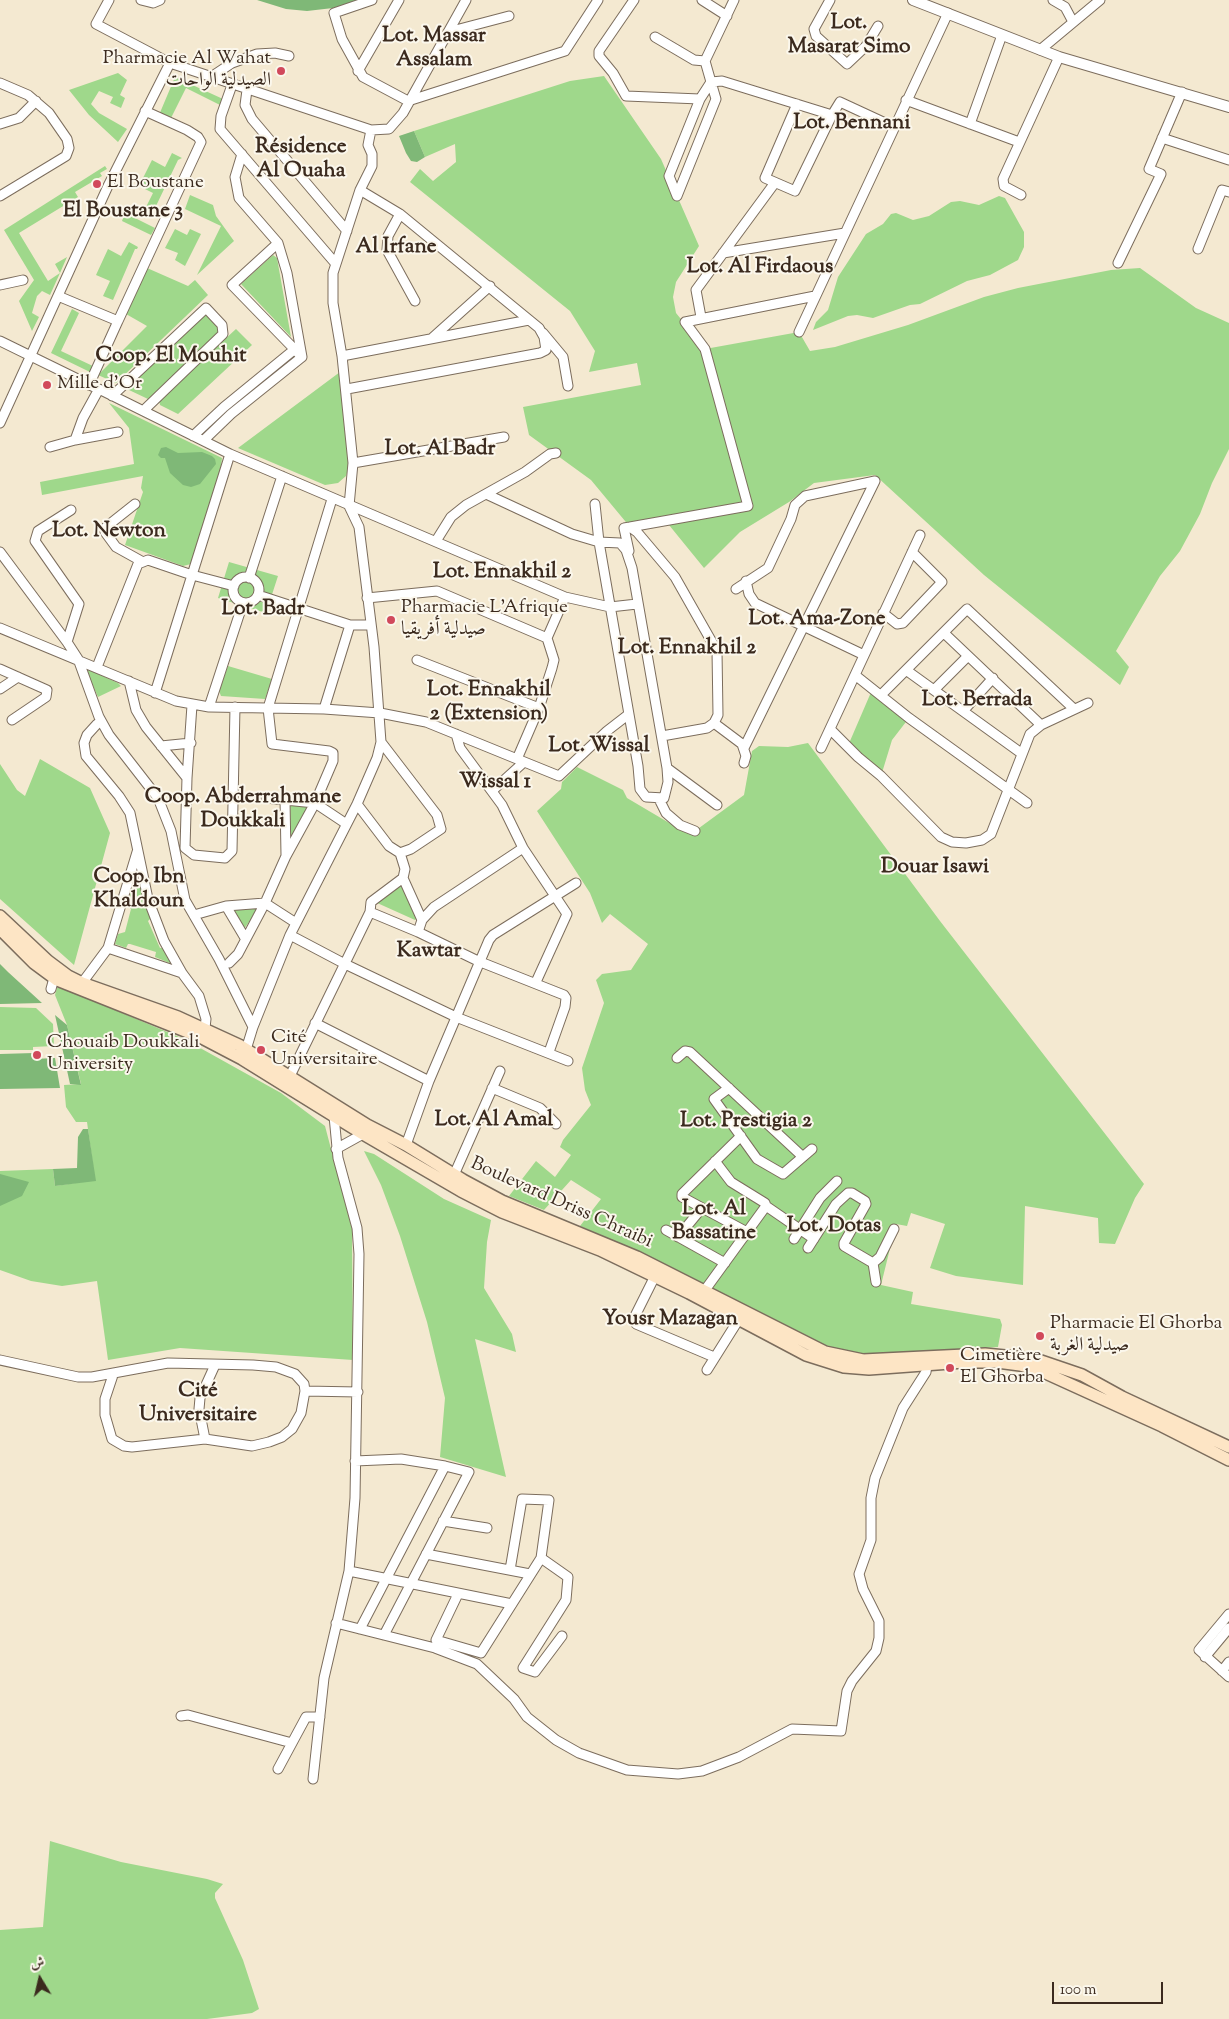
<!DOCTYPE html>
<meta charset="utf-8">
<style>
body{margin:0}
#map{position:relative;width:1229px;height:2019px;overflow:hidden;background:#f4e9d1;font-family:"Sorts Mill Goudy",Amiri,serif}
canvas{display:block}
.north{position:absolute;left:15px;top:1954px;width:50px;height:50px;-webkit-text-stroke:4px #fbf7ec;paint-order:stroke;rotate:351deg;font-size:14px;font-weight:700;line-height:20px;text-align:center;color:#3b2a1e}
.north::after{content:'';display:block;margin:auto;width:18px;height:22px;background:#3b2a1e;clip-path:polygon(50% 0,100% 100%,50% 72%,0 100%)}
.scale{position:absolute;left:1052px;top:1982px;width:111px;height:22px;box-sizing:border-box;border:2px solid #3b2a1e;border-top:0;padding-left:6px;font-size:15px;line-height:18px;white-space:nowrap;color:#3b2a1e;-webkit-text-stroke:4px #fbf7ec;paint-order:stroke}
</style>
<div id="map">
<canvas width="1229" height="2019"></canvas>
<div class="north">ش</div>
<div class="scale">100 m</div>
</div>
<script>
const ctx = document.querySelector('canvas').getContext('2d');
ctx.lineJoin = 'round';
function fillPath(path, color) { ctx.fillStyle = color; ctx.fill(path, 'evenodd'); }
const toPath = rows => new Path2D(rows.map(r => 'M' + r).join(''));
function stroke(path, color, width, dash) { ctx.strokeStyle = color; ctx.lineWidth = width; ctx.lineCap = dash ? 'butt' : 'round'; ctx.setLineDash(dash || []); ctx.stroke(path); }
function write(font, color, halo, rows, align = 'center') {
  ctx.font = font + ' "Sorts Mill Goudy",Amiri,serif'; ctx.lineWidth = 4; ctx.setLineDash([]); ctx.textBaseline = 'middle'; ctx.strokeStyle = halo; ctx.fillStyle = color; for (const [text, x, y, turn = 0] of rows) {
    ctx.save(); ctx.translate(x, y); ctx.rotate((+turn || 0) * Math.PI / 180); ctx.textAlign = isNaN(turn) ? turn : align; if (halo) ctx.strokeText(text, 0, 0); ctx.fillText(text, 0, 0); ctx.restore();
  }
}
fillPath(toPath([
 [118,73,127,80,120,95,125,98,121,108,110,103,113,97,99,91,91,104,99,113,127,129,118,142,89,115,69,90],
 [604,76,661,159,699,246,676,282,673,297,676,313,705,349,799,332,810,351,835,347,908,325,984,297,1018,288,1111,270,1140,268,1196,308,1229,323,1229,449,1212,483,1200,514,1180,551,1160,576,1116,651,1129,667,1120,685,984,575,875,475,814,483,789,502,740,532,704,568,669,525,630,527,591,480,529,435,523,407,641,385,637,363,589,372,595,351,570,311,410,182,420,169,433,181,456,162,455,144,425,157,414,131,570,81],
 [175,77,223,99,222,106,186,88,170,120,159,115],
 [172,153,182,158,178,160,156,206,158,208,156,210,150,209,146,207,153,193,139,186,152,160,165,167],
 [105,166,107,169,100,173,102,176,75,192,78,197,19,233,48,281,60,273,55,264,67,257,60,273,50,295,42,291,37,296,32,313,39,317,32,331,19,301,34,280,4,230],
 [190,195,213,205,216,216,234,241,197,275,221,226,185,209],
 [999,196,1005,198,1024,232,1024,247,1018,260,990,275,967,281,920,304,910,305,873,318,857,315,848,316,813,330,816,322,828,310,838,277,866,234,883,224,891,214,896,213,913,220,929,216,951,202,960,201,979,205],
 [125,213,155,228,151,235,122,221],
 [175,229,187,235,190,229,201,234,185,266,175,260,178,253,165,248],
 [129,242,138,247,137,249,135,249,113,300,103,296,110,281,96,275,108,249,121,256],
 [273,255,277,258,291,337,241,284],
 [147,268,188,286,195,280,208,295,116,383,98,375,147,326,126,314],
 [72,309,79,313,61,351,95,367,92,373,51,353],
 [205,314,220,329,217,336,148,399,129,390,128,387],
 [236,329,252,345,178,414,160,405,159,400],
 [340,372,350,464,346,476,338,483,325,485,238,448],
 [109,403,222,458,220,475,191,564,183,566,125,545,143,492,141,488,143,476,42,495,40,482,134,464,129,428],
 [229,562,278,576,266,613,218,598],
 [228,666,272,679,265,699,221,696,219,691],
 [85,668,118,683,121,686,98,697],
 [872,690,909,718,892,740,881,776,847,748],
 [808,743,940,921,1144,1184,1135,1198,1115,1244,1099,1243,1098,1218,1025,1206,1023,1285,956,1276,930,1268,945,1224,911,1213,907,1226,896,1224,881,1285,913,1292,911,1304,1000,1319,1002,1325,998,1347,876,1355,848,1353,819,1346,631,1249,580,1226,601,1199,571,1180,544,1210,509,1196,536,1161,555,1177,571,1155,560,1147,563,1140,591,1105,585,1090,582,1068,604,1003,596,980,602,974,631,970,648,944,610,914,602,923,590,893,537,811,561,789,562,782,577,767,623,790,627,798,671,824,695,831,744,795,752,751,759,746,788,747],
 [40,759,90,788,110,833,74,965,0,899,0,764,17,790,25,796],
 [304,803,308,807,291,837,290,804],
 [136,881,141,882,151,918,148,921,160,948,163,948,172,964,155,957,156,952,130,944,128,944,126,948,115,944,118,934,125,932,131,909,127,906,132,886],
 [400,883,414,911,417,918,415,920,375,902],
 [258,906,258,909,244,929,233,910],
 [60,987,184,1039,281,1093,325,1126,352,1229,353,1360,180,1348,108,1360,97,1281,62,1286,31,1281,0,1270,0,1171,53,1169,55,1186,95,1180,87,1122,76,1122,66,1107,64,1085,81,1084,67,1025,55,995,57,988],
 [0,1007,36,1008,53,1024,54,1046,33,1047,33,1050,0,1050],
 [364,1151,374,1154,444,1199,491,1220,487,1242,484,1288,512,1334,516,1352,475,1339,506,1477,440,1457,445,1398,427,1322,400,1236,381,1185],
 [50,1841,121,1862,207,1879,223,1884,215,1893,215,1898,243,1960,259,2009,252,2013,207,2019,0,2019,0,1930,43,1927]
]), '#9fd88b');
fillPath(toPath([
 [257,0,359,0,333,8,307,11,286,9],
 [414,131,425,157,417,162,411,161,406,153,399,136],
 [166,447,178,453,202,452,212,456,215,459,216,464,200,484,191,487,183,485,170,473,165,458,161,458,158,455,161,448],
 [0,964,8,972,42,1003,0,1004],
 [55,1015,67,1025,81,1085,70,1084],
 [34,1053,34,1059,55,1058,60,1088,0,1089,0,1054],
 [83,1129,88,1129,96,1181,55,1186,53,1169,77,1168,78,1137],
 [0,1174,29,1182,22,1196,0,1206]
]), '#7fb877');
const minor = toPath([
 [109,0,96,24,170,63],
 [141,0,153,3,160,0],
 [372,0,334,13,342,39,363,77,408,101,565,51,598,0],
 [634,0,599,51,599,56,613,73,626,96,700,99],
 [702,0,727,16],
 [830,0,814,29,816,36,847,64,866,46,878,26],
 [1053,0,1065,7,1073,22],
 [448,32,509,16],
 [655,37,694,60,705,61,734,0],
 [1040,50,1100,0],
 [705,61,711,82,722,81,832,115,840,102,894,127],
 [358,71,399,0],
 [211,77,232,63,257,54,275,53,289,56],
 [0,83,28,95,49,113,67,139,69,148,66,156,0,196],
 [232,85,221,116,220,129,336,264],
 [247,90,245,105,252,119,347,231],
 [906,100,1019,142],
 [797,104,765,178,795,191,832,115],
 [0,124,19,118,36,101],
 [970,124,1002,35],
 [1162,138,1229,160],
 [242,154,235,177,239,198,278,243,287,273,302,357],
 [1021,195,1004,186,1003,179,1059,57],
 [677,196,669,176,700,99,711,82],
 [677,196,716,99,711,82],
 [400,214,388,236,387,250,415,301],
 [278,243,232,285,302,357],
 [1198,249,1222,190,1229,192],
 [723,253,845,233],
 [1118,263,1161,174,1149,169,1182,92],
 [0,285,23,280],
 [58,296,118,321,89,385],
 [701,317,696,290,774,184],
 [118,321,201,142,198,137,187,130,145,111],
 [799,332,948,13],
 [543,333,563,357,568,386],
 [431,339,490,286],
 [0,341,94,387],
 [342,356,333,303,333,273,360,190,372,166,372,154,368,145,371,130],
 [347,389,540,353,546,350,544,337,539,328,400,214,360,190],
 [112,396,206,308,222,325,223,334,143,411],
 [0,423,108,186,170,63,371,130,389,129,403,113,466,0],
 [118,432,75,440,83,418,99,389,230,454,565,597,610,607,637,604],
 [193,436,224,407,295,349],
 [204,440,231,414,302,357],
 [50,447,75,440],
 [353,463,504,437],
 [486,494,572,534,599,542,620,543,626,550,632,568,667,768,668,782,664,798,646,797,640,789,638,766,599,542,595,504],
 [135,504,106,527,105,532,116,547,143,562],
 [630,527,748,506,705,349,685,322,815,296],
 [436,541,451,517,466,505,525,472,550,454,556,453],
 [629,551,624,528,630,527,637,532,675,577,717,651,718,715,714,723,707,728,662,736],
 [0,552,67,642,78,659,99,717,109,735,158,798,171,831,185,900,219,959,253,1027],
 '233 590a13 13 0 1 1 26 0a13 13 0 1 1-26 0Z',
 [249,578,282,476],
 [746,581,749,594,755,603,864,655],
 [736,589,768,568,791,519,795,505,805,496,875,481],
 [258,595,350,625,371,625],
 [367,598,437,591,547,638,565,597],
 [883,613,897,624,903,623,942,582,912,552],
 [0,628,176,701,209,707,324,709,380,713,426,722,517,759,539,708,552,668,554,660,547,638],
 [944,633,1041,725],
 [67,642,79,604,35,541,38,531,71,510],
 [417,660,539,708],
 [97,667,138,564,148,560,192,575,234,586],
 [0,669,47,690,46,697,12,720],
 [906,670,1021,753],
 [855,675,909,718,1027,803],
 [129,681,136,710,146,727,187,778,185,848,194,855,225,858,232,851,235,707],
 [0,689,18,677],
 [935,689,968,656],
 [155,693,230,454],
 [881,695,967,609,1074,709],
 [209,707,243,603],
 [324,709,350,625],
 [964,710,993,678],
 [714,723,742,744,746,756,744,763],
 [97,724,87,735,84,743,86,756,119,796,130,813,148,899,164,941,182,973],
 [830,729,858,757,881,776,941,837,952,842,966,843,982,840,991,834,1030,734,1041,725,1088,703],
 [456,734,460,748,502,805,523,848,567,914,536,982],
 [161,746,191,743],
 [744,748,875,481],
 [821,748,920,535],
 [517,759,559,776,607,731,629,714],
 [667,768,717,805],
 [187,778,192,705],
 [492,791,524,762],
 [266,798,285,800],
 [659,799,666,813,680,825,695,831],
 [357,804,389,846,400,853,411,849,441,829,437,815,381,742],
 [286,855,285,800,315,803,345,823],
 [403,878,422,920],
 [226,906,245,938],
 [370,912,418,932,422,920,434,907,523,848],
 [194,915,226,906,265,903,296,923],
 [418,932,478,961,564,995,566,998,565,1007,549,1052],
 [290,935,345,964,456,1017,568,1061],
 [108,948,182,973,199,996,206,1019,205,1028],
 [229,963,238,954,265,903,286,856,315,803,333,761,333,753,329,751,272,744,268,708,332,499],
 [82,983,108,948,137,852],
 [51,989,54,978],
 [315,1023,429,1081],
 [245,1053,253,1027,290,935,357,804,377,758,381,742,374,647,359,527,349,506,353,463,342,356,529,320],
 [677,1058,685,1051,690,1052,803,1157],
 [290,1076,370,912,371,902,403,878,405,869,400,853],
 [492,1088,540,1108,556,1124],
 [729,1088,714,1099,757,1159,783,1174,812,1149],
 [741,1136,682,1194,682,1197,747,1232],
 [406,1145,429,1081,489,940,493,935,576,883],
 [336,1149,363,1134],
 [454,1175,500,1071],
 [766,1206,814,1239],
 [666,1230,725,1263],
 [678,1237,702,1208],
 [794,1239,820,1198,837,1181],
 [808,1248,836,1204,848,1193,852,1193,865,1201,866,1204,844,1243,844,1246,873,1263,876,1282],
 [873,1263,880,1257,894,1229],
 [655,1276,635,1316,636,1324,714,1357],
 [705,1290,766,1206,765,1203,731,1182,715,1161],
 [0,1360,78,1377,92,1377,168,1363,253,1365,276,1367,295,1374,304,1384,305,1391,358,1392],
 [707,1370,739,1319],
 [113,1375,105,1399,105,1415,112,1439,124,1446,132,1447,205,1439,252,1446,269,1442,282,1437,292,1429,301,1413,305,1391],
 [205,1439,199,1409,200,1398,215,1365],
 [355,1461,401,1459,445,1466,469,1472,384,1635],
 [443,1521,487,1528],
 [426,1554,530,1574],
 [541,1558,568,1577,566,1600,523,1668,535,1672,562,1636],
 [349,1571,512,1604],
 [458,1594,436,1640,481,1653,541,1558,549,1500,522,1499,510,1570],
 [1229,1614,1199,1650,1229,1677],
 [336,1623,435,1648,477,1664,514,1699,527,1717,556,1740,579,1753,627,1770,678,1774,702,1771,739,1757,792,1729,841,1731,847,1691,852,1681,876,1651,879,1638,879,1621,863,1589,859,1574,871,1540,871,1498,875,1478,903,1408,926,1372,927,1365],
 [360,1629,445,1466],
 [1205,1657,1229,1628],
 [1222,1671,1229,1662],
 [181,1716,188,1715,292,1743],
 [278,1769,306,1717,320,1717],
 [313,1779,324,1678,349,1571,355,1498,359,1254,357,1228,338,1158,334,1116]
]);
const tertiary = toPath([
 [913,0,1059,57,1229,107]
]);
const secondary = toPath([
 [0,916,48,961,68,976,82,983,178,1017,239,1045,367,1125,406,1145,463,1180,502,1201,637,1257,825,1352,863,1360,985,1354,1035,1359,1082,1375,1122,1397,1229,1447],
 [0,929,34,963,57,980,200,1037,242,1059,363,1134,461,1191,502,1212,600,1250,689,1293,806,1355,844,1367,869,1369,964,1362,997,1362,1020,1365,1041,1371,1162,1426,1229,1460]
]);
stroke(minor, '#7c6d5d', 11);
stroke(tertiary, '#7c6d5d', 12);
stroke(secondary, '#7c6d5d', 14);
stroke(minor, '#fff', 9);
stroke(tertiary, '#fff', 10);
stroke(secondary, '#fde5c5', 11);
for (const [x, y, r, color] of [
 [281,71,5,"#d1495b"],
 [97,184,5,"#d1495b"],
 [47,385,5,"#d1495b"],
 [391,620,5,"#d1495b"],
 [261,1050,5,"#d1495b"],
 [37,1055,5,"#d1495b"],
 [1040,1336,5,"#d1495b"],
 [950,1368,5,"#d1495b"]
]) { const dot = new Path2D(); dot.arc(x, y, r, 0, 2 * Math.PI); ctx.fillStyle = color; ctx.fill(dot); stroke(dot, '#fbf7ec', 2); }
write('19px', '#3b2a1e', '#fbf7ec', [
 ["Pharmacie Al Wahat",271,60,"right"],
 ["الصيدلية الواحات",271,82,"right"],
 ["El Boustane",107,184],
 ["Mille d'Or",57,385],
 ["Pharmacie L'Afrique",401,609],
 ["صيدلية أفريقيا",401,631],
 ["Cité",271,1039],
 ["Universitaire",271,1061],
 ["Chouaib Doukkali",47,1044],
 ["University",47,1066],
 ["Pharmacie El Ghorba",1050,1325],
 ["صيدلية الغربة",1050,1347],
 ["Cimetière",960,1357],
 ["El Ghorba",960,1379]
], 'left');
write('19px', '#3b2a1e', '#fbf7ec', [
 ["Boulevard Driss Chraibi",561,1204,24]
]);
write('bold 21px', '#3b2a1e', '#fbf7ec', [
 ["Lot.",849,24],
 ["Masarat Simo",849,48],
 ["Lot. Massar",434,37],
 ["Assalam",434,61],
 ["Lot. Bennani",852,124],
 ["Résidence",301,148],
 ["Al Ouaha",301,172],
 ["El Boustane 3",123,212],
 ["Al Irfane",396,248],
 ["Lot. Al Firdaous",760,268],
 ["Coop. El Mouhit",171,357],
 ["Lot. Al Badr",440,450],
 ["Lot. Newton",109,532],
 ["Lot. Ennakhil 2",502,573],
 ["Lot. Badr",263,610],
 ["Lot. Ama-Zone",817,620],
 ["Lot. Ennakhil 2",687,649],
 ["Lot. Ennakhil",489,691],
 ["2 (Extension)",489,715],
 ["Lot. Berrada",977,701],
 ["Lot. Wissal",599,747],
 ["Wissal 1",495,783],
 ["Coop. Abderrahmane",243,798],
 ["Doukkali",243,822],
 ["Douar Isawi",935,868],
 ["Coop. Ibn",139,878],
 ["Khaldoun",139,902],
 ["Kawtar",429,952],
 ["Lot. Al Amal",494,1121],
 ["Lot. Prestigia 2",746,1122],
 ["Lot. Al",714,1210],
 ["Bassatine",714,1234],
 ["Lot. Dotas",834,1227],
 ["Yousr Mazagan",670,1320],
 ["Cité",198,1392],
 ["Universitaire",198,1416]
]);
</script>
